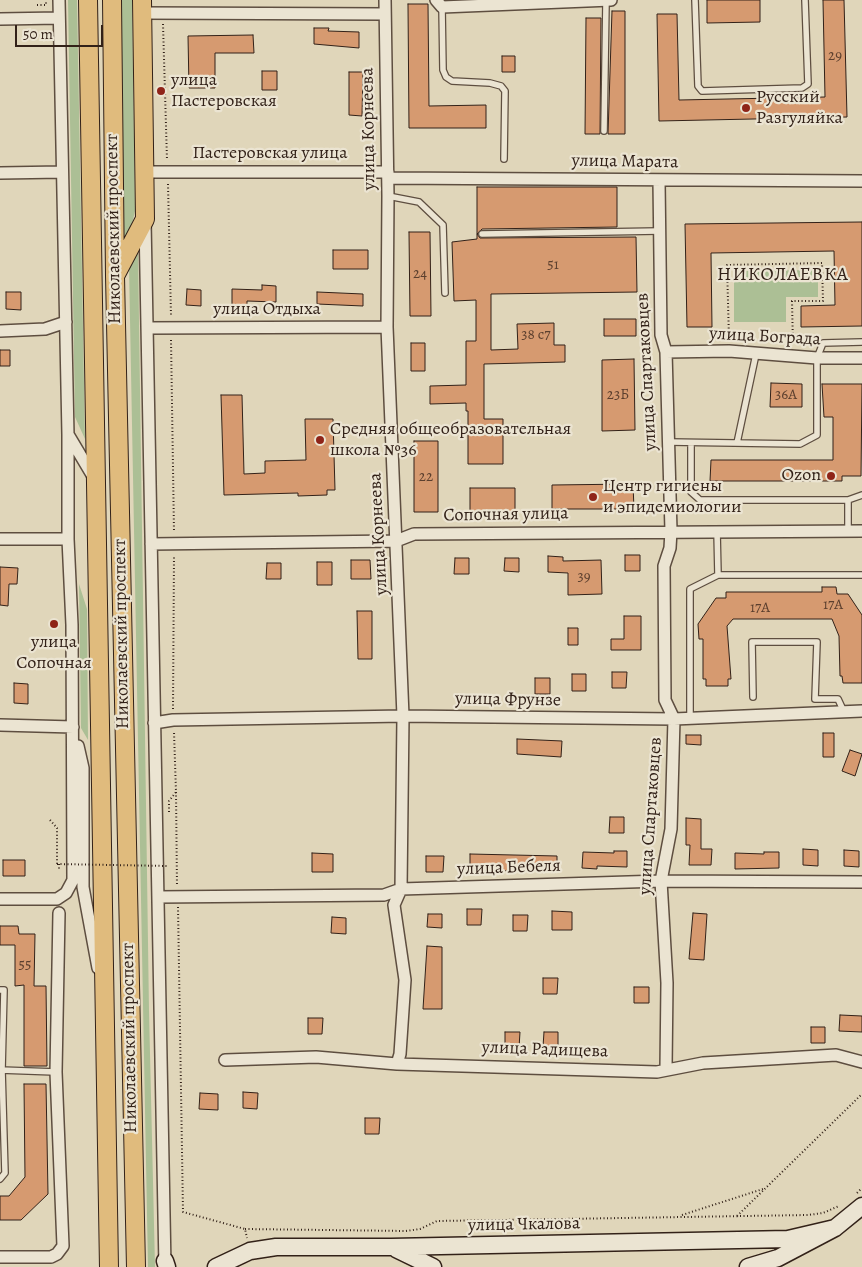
<!DOCTYPE html>
<meta charset="utf-8">
<style>
body{margin:0}
#map{position:relative;width:862px;height:1267px;overflow:hidden;background:#e0d6ba;font-family:Alegreya,serif}
canvas{display:block}
.scale{position:absolute;left:15px;top:25px;width:88px;height:22px;box-sizing:border-box;border:2px solid #322118;border-top:0;padding-left:6px;font-size:15px;line-height:18px;white-space:nowrap;color:#322118;-webkit-text-stroke:4px #ebe4d2;paint-order:stroke}
</style>
<div id="map">
<canvas width="862" height="1267"></canvas>
<div class="scale">50 m</div>
</div>
<script>
const ctx = document.querySelector('canvas').getContext('2d');
ctx.lineJoin = 'round';
function fillPath(path, color) { ctx.fillStyle = color; ctx.fill(path, 'evenodd'); }
const toPath = rows => new Path2D(rows.map(r => 'M' + r).join(''));
function stroke(path, color, width, dash) { ctx.strokeStyle = color; ctx.lineWidth = width; ctx.lineCap = dash ? 'butt' : 'round'; ctx.setLineDash(dash || []); ctx.stroke(path); }
function write(font, color, halo, rows, align = 'center') {
  ctx.font = font + ' Alegreya,serif'; ctx.lineWidth = 4.5; ctx.setLineDash([]); ctx.textBaseline = 'middle'; ctx.strokeStyle = halo; ctx.fillStyle = color; for (const [text, x, y, turn = 0] of rows) {
    ctx.save(); ctx.translate(x, y); ctx.rotate((+turn || 0) * Math.PI / 180); ctx.textAlign = isNaN(turn) ? turn : align; if (halo) ctx.strokeText(text, 0, 0); ctx.fillText(text, 0, 0); ctx.restore();
  }
}
fillPath(toPath([
 [68,0,77,0,85,439,75,417],
 [120,0,132,0,135,211,130,233,121,245],
 [138,252,149,1011,155,1267,148,1267,129,266],
 [818,270,818,297,786,297,786,322,734,322,734,271],
 [79,584,87,609,88,740,81,728]
]), '#acbf95');
const building = toPath([
 [707,0,760,0,760,22,707,23,707,0],
 [823,0,844,0,847,117,659,121,657,14,677,14,679,100,825,97,823,0],
 [408,4,428,4,429,106,486,105,486,128,409,128,408,4],
 [612,11,625,11,625,134,608,134,612,11],
 [586,18,601,18,600,134,585,134,586,18],
 [314,28,329,28,328,31,359,32,359,48,314,44,314,28],
 [253,35,254,53,215,53,215,88,189,88,188,36,253,35],
 [502,56,515,56,515,72,502,72,502,56],
 [262,71,277,71,277,90,262,90,262,71],
 [349,72,363,72,362,116,349,115,349,72],
 [477,187,617,187,617,227,482,229,477,234,480,238,636,237,637,292,491,294,491,350,518,349,517,324,554,323,554,345,565,345,565,362,484,364,484,419,503,419,503,464,468,464,468,411,466,411,466,403,430,404,430,386,466,385,466,341,476,341,476,300,454,301,452,242,477,239,477,187],
 [862,222,862,326,801,327,801,306,835,305,834,251,711,253,712,327,687,327,685,224,862,222],
 [409,232,430,232,431,316,410,316,409,232],
 [333,250,368,250,368,269,333,269,333,250],
 [262,285,276,286,276,302,247,301,247,306,232,305,232,289,262,290,262,285],
 [187,289,201,290,201,306,186,305,187,289],
 [6,292,21,292,21,310,6,309,6,292],
 [317,292,363,294,363,306,317,304,317,292],
 [604,319,636,319,636,336,604,336,604,319],
 [411,343,425,343,425,371,411,371,411,343],
 [0,350,10,350,10,366,0,366,0,350],
 [634,359,635,430,602,431,602,360,634,359],
 [771,383,802,384,802,407,770,407,771,383],
 [822,384,862,384,861,476,842,476,842,481,710,481,711,460,833,460,833,417,824,417,822,384],
 [221,395,242,395,244,474,265,473,265,461,306,460,305,419,333,419,335,490,327,490,327,495,298,496,298,493,224,495,221,395],
 [414,441,438,441,438,512,414,512,414,441],
 [633,484,634,509,552,509,552,485,633,484],
 [470,488,515,488,515,513,470,514,470,488],
 [625,555,640,555,640,571,625,571,625,555],
 [548,556,563,557,563,561,601,560,602,594,568,595,568,573,548,572,548,556],
 [455,558,469,558,469,574,454,574,455,558],
 [505,558,519,558,519,572,504,571,505,558],
 [351,560,370,560,371,579,351,579,351,560],
 [317,562,332,562,332,585,317,585,317,562],
 [267,563,281,563,281,579,266,579,267,563],
 [0,567,18,568,17,584,9,584,8,606,0,605,0,567],
 [822,587,836,587,837,594,848,594,862,615,862,683,843,683,842,676,840,676,839,636,832,619,733,619,727,626,731,679,728,679,728,686,706,686,706,679,703,679,703,639,699,639,698,624,716,598,726,598,726,592,822,592,822,587],
 [357,611,372,611,372,659,358,659,357,611],
 [624,616,641,616,641,650,611,650,611,639,624,639,624,616],
 [568,628,578,628,578,645,568,645,568,628],
 [612,672,627,672,626,688,612,688,612,672],
 [572,674,586,674,586,691,572,691,572,674],
 [535,678,550,678,550,694,535,694,535,678],
 [14,683,28,684,28,704,14,703,14,683],
 [823,733,834,733,834,757,823,757,823,733],
 [686,735,701,735,701,745,686,744,686,735],
 [517,739,562,741,561,757,517,754,517,739],
 [850,750,862,754,855,776,842,771,850,750],
 [610,817,624,817,624,833,609,833,610,817],
 [686,818,701,819,701,849,712,849,711,865,689,865,690,845,686,845,686,818],
 [803,849,818,850,818,866,803,865,803,849],
 [844,850,859,851,859,867,844,866,844,850],
 [614,851,627,851,627,867,597,866,597,869,582,868,583,852,614,853,614,851],
 [764,852,779,852,779,868,735,869,735,853,764,854,764,852],
 [312,853,333,854,333,872,312,872,312,853],
 [470,854,557,856,557,872,470,870,470,854],
 [426,856,444,856,443,872,426,872,426,856],
 [3,860,25,860,25,876,3,876,3,860],
 [467,909,482,909,481,925,467,925,467,909],
 [552,911,572,912,572,930,552,930,552,911],
 [693,913,707,914,704,960,689,959,693,913],
 [428,914,442,914,442,928,427,927,428,914],
 [513,915,528,915,527,931,513,931,513,915],
 [332,917,346,918,346,934,331,933,332,917],
 [0,926,18,926,19,934,35,934,34,986,46,986,47,1066,24,1066,24,985,15,986,15,945,0,945,0,926],
 [427,946,442,947,442,1009,423,1009,427,946],
 [543,978,558,978,557,994,543,994,543,978],
 [634,987,649,987,649,1003,634,1003,634,987],
 [840,1015,862,1016,862,1032,839,1031,840,1015],
 [308,1018,323,1018,322,1034,308,1034,308,1018],
 [811,1027,825,1027,825,1043,811,1043,811,1027],
 [505,1032,520,1032,519,1048,505,1047,505,1032],
 [544,1032,558,1032,558,1048,543,1047,544,1032],
 [24,1084,46,1084,48,1194,21,1220,0,1220,0,1196,9,1196,25,1177,24,1084],
 [243,1092,258,1093,257,1109,243,1108,243,1092],
 [200,1093,218,1094,218,1110,199,1109,200,1093],
 [365,1118,380,1118,379,1134,365,1134,365,1118]
]);
fillPath(building, '#d69a70');
stroke(building, '#322118', 1);
const service = toPath([
 [695,0,698,86,702,91,802,88,808,84,805,0],
 [442,7,443,70,446,77,452,81,490,83,501,86,505,91,504,159],
 [604,131,606,2],
 [388,196,419,202,443,225,445,293],
 [482,234,659,231],
 [669,442,800,444,817,435,817,358,823,343,862,342],
 [691,443,691,492,700,500,848,500],
 [737,443,756,354],
 [717,531,718,575,862,575],
 [848,531,848,500,862,495],
 [753,697,752,642,817,642,815,699,838,699,844,712],
 [690,717,690,589,718,575],
 [0,990,4,990,2,1070,5,1173,0,1179],
 [0,1070,56,1072]
]);
const minor = toPath([
 [385,0,388,196,387,327,403,716,401,889,394,905,405,980,400,1054,397,1064],
 [436,0,442,7,611,0],
 [143,13,385,14],
 [0,19,59,18],
 [146,172,388,172,388,178,862,181],
 [0,173,62,172],
 [659,181,661,335,666,352,671,531,670,548,664,566,665,700,674,719,671,829,661,881,667,983,666,1068],
 [145,221,165,1267],
 [147,328,387,327],
 [0,331,45,329,66,322],
 [666,352,729,351,817,358,862,358],
 [69,436,94,478],
 [0,539,68,539],
 [151,544,396,541,414,534,862,531],
 [154,723,173,720,403,716,674,719,862,711],
 [0,725,73,727],
 [78,746,83,768,83,887,98,968],
 [158,897,384,895,401,889,661,881,862,882],
 [0,899,57,899,66,893,73,880,72,625,68,539,68,435,59,0],
 [225,1060,316,1057,397,1064,657,1072,703,1063,836,1055,862,1062],
 [0,1257,51,1257,57,1254,63,1246,56,1072,59,913]
]);
const secondary = toPath([
 [396,1249,433,1267],
 [165,1261,167,1267],
 [216,1267,250,1251,276,1247,391,1247,788,1239,835,1228],
 [748,1267,778,1258,835,1228,862,1206]
]);
const primary = toPath([
 [88,0,109,1267],
 [112,0,115,276,136,1267],
 [116,274,145,219,142,0]
]);
stroke(service, '#5e4e40', 8);
stroke(minor, '#5e4e40', 14);
stroke(secondary, '#322118', 19);
stroke(primary, '#322118', 20);
stroke(toPath([
 [37,5,46,5,46,0],
 [163,24,167,160],
 [168,184,171,316],
 [729,339,727,265,822,263,823,301,792,301,793,346],
 [171,340,174,532],
 [173,709,174,556],
 [176,792,177,886],
 [169,812,169,801,176,792,174,732],
 [50,820,57,828,57,864],
 [59,864,59,871],
 [178,907,183,1212,245,1229,247,1238],
 [857,1193,862,1188],
 [682,1215,763,1189],
 [737,1216,862,1094],
 [245,1229,406,1231,420,1229,437,1221,808,1215,823,1213,839,1206]
]), '#322118', 2, [1, 2.5]);
stroke(service, '#ebe4d2', 5.5);
stroke(minor, '#ebe4d2', 11);
stroke(secondary, '#ebe4d2', 16);
stroke(primary, '#e0bb7d', 18);
stroke(toPath([
 [57,864,168,866]
]), '#322118', 2, [1, 2.5]);
for (const [x, y, r, color] of [
 [161,91,5,"#8f2418"],
 [746,108,5,"#8f2418"],
 [320,440,5,"#8f2418"],
 [831,476,5,"#8f2418"],
 [593,497,5,"#8f2418"],
 [54,624,5,"#8f2418"]
]) { const dot = new Path2D(); dot.arc(x, y, r, 0, 2 * Math.PI); ctx.fillStyle = color; ctx.fill(dot); stroke(dot, '#ebe4d2', 2); }
write('15px', '#5b3f2e', null, [
 ["29",835,56],
 ["51",553,265],
 ["24",420,274],
 ["38 с7",536,335],
 ["23Б",618,395],
 ["36А",786,395],
 ["22",426,477],
 ["39",584,577],
 ["17А",833,605],
 ["17А",760,608],
 ["55",25,965]
]);
write('18px', '#322118', '#ebe4d2', [
 ["улица",171,81],
 ["Пастеровская",171,102],
 ["Русский",756,98],
 ["Разгуляйка",756,119],
 ["Средняя общеобразовательная",330,430],
 ["школа №36",330,451],
 ["Ozon",821,476,"right"],
 ["Центр гигиены",603,487],
 ["и эпидемиологии",603,508],
 ["улица",54,643,"center"],
 ["Сопочная",54,664,"center"]
], 'left');
write('18px', '#322118', '#ebe4d2', [
 ["улица Корнеева",369,129,-91],
 ["Пастеровская улица",270,154],
 ["улица Марата",625,162,1],
 ["Николаевский проспект",114,229,-91],
 ["улица Отдыха",267,310],
 ["улица Бограда",765,337,3],
 ["улица Спартаковцев",647,372,-93],
 ["Сопочная улица",506,515,-1],
 ["улица Корнеева",379,534,-93],
 ["Николаевский проспект",122,634,-91],
 ["улица Фрунзе",508,700,1],
 ["улица Спартаковцев",651,816,-86],
 ["улица Бебеля",509,868,-2],
 ["Николаевский проспект",130,1038,-91],
 ["улица Радищева",545,1050,2],
 ["улица Чкалова",524,1225,-1]
]);
ctx.letterSpacing = '1px';
write('19px', '#322118', '#ebe4d2', [
 ["НИКОЛАЕВКА",783,275]
]);
ctx.letterSpacing = '0px';
</script>
